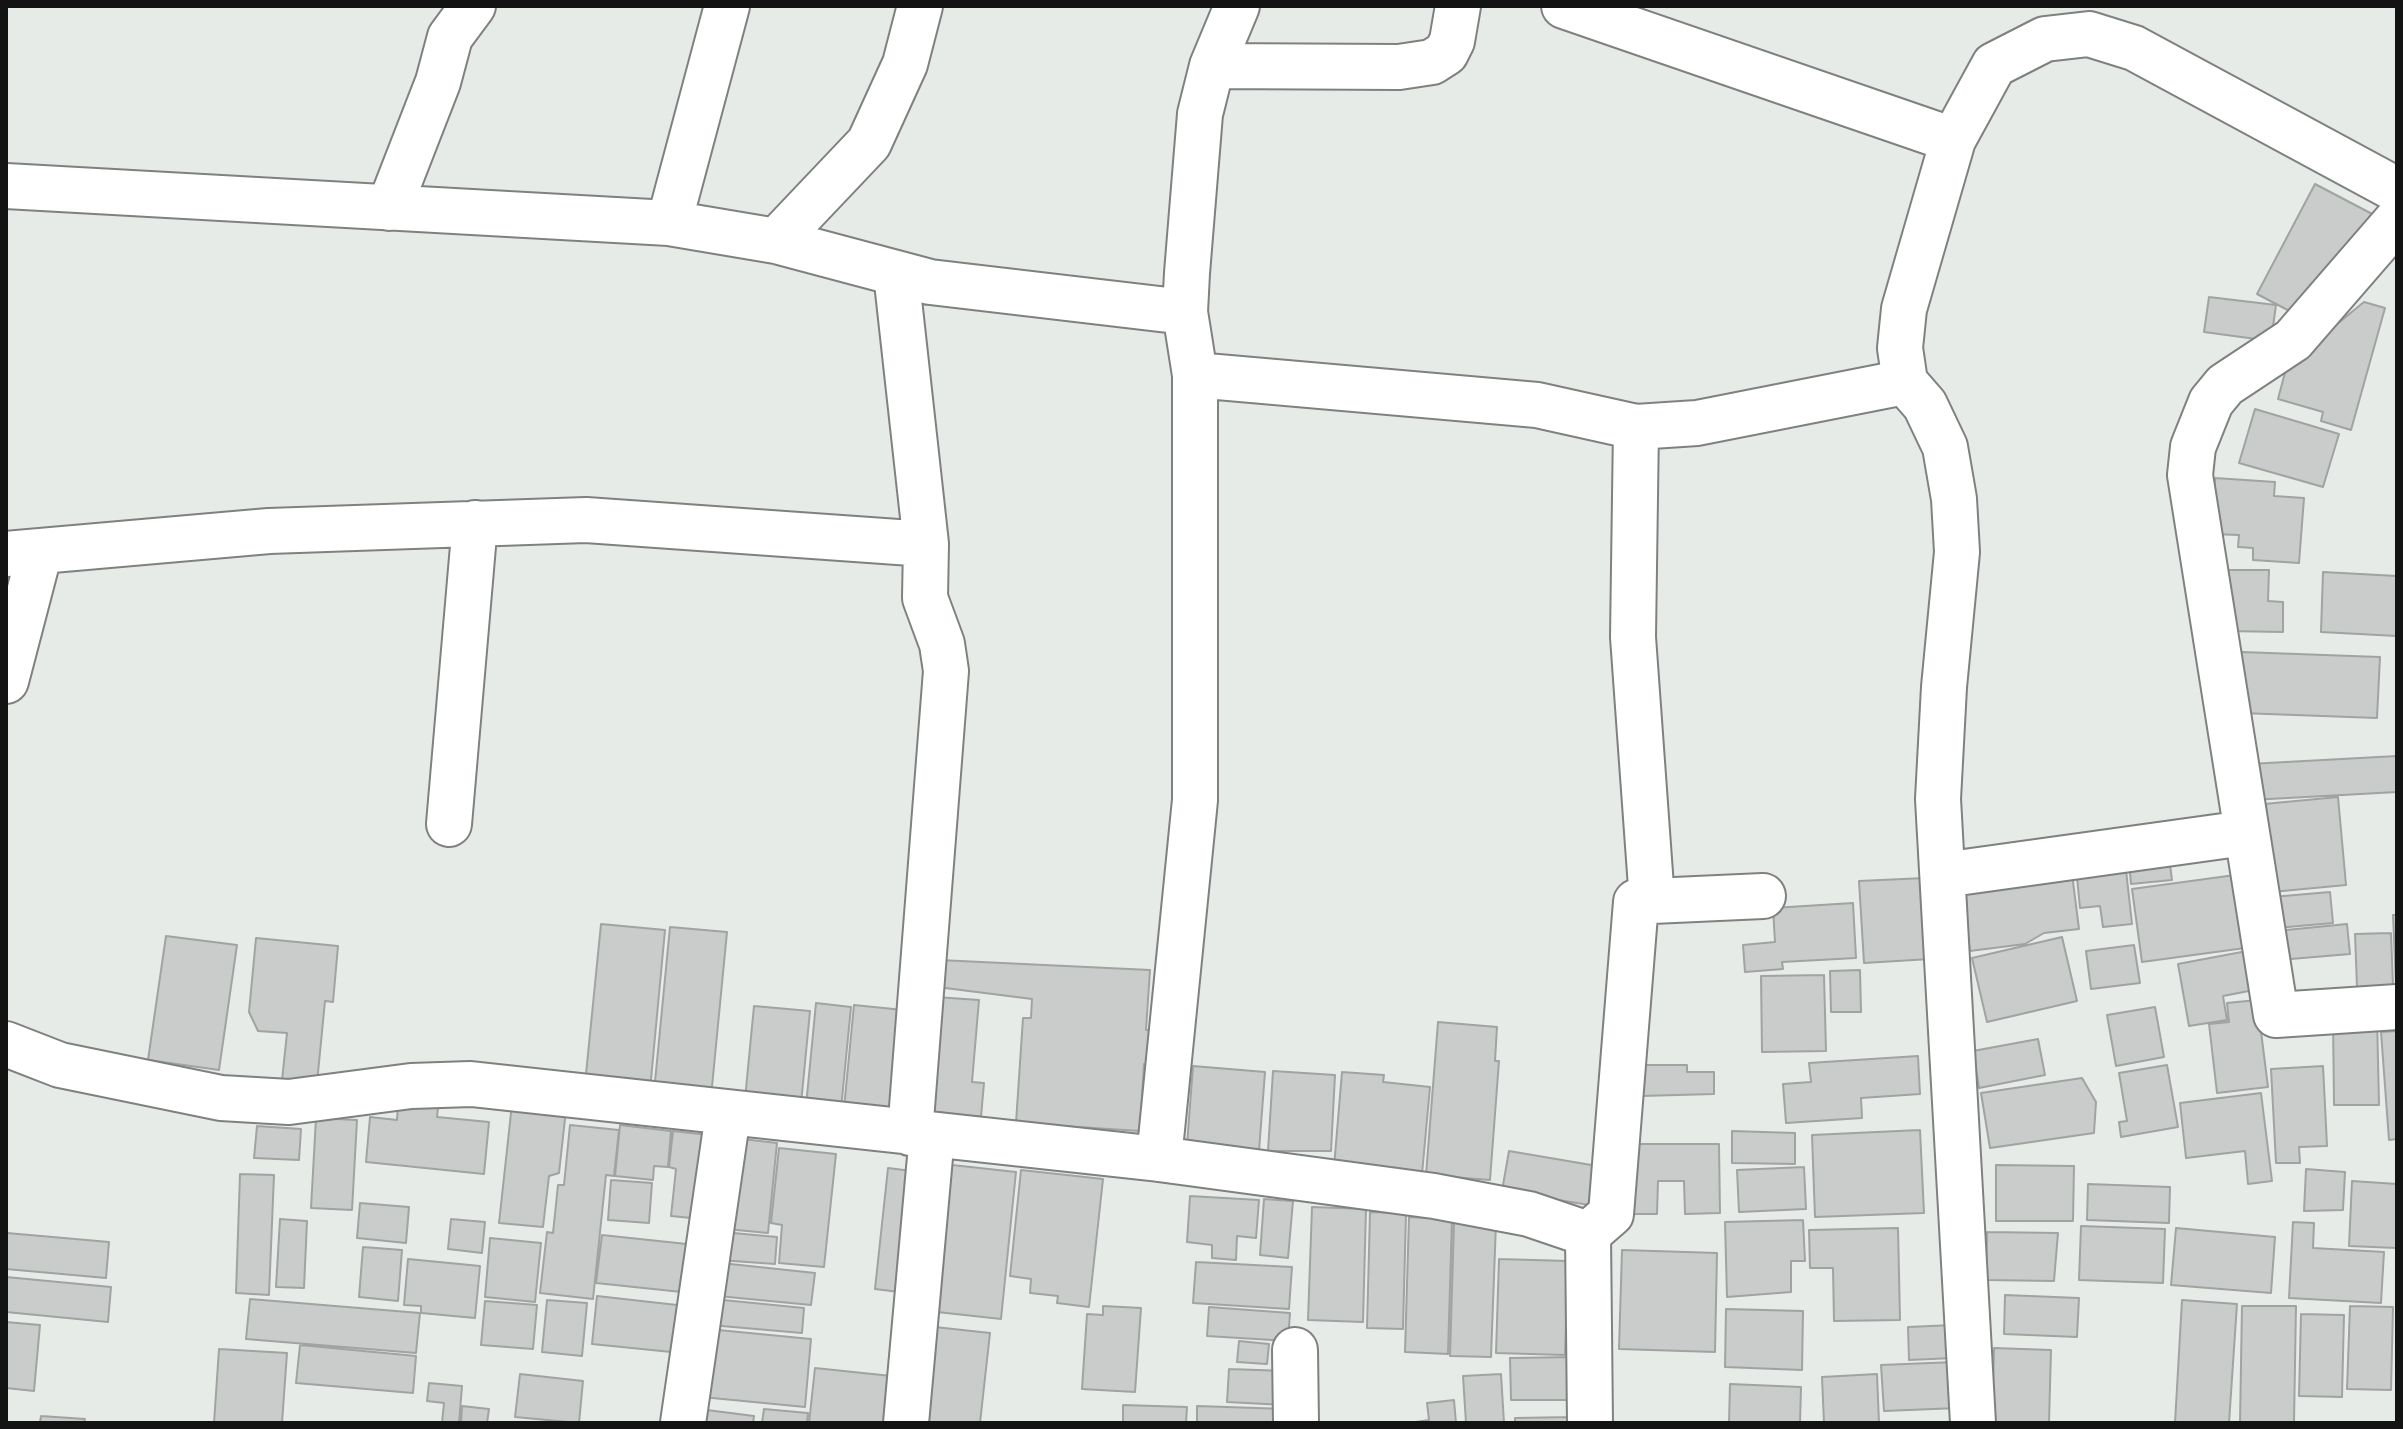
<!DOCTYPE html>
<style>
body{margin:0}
#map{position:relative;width:2403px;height:1429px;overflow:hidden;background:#e7ebe8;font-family:Montserrat,sans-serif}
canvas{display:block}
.frame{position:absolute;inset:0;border:8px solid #121312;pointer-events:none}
</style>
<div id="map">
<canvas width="2403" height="1429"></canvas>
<div class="frame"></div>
</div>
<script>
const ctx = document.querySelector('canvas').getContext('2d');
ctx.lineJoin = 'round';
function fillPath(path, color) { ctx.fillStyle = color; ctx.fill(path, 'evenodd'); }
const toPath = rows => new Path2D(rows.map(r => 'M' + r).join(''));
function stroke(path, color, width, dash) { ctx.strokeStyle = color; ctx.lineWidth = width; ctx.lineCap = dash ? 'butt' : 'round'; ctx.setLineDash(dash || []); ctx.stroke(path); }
const building = toPath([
 [2315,184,2376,216,2301,317,2257,294,2315,184],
 [2209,297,2276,305,2271,341,2204,332,2209,297],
 [2364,302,2385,308,2351,430,2321,421,2323,412,2278,399,2287,365,2364,302],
 [2255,409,2339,434,2323,487,2239,463,2255,409],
 [2215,478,2275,482,2274,496,2304,498,2299,563,2253,560,2253,548,2238,547,2239,535,2211,534,2215,478],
 [2227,570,2269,570,2268,601,2283,602,2283,632,2225,631,2227,570],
 [2323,572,2397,576,2397,636,2321,632,2323,572],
 [2241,652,2380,657,2377,718,2240,713,2241,652],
 [2397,756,2397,792,2251,800,2249,764,2397,756],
 [2338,797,2346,885,2272,892,2264,804,2338,797],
 [2169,857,2172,880,2131,884,2129,861,2169,857],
 [2125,861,2132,924,2103,927,2100,906,2080,908,2076,867,2125,861],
 [2071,866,2079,929,2044,933,2025,944,1970,951,1961,879,2071,866],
 [2235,875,2245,948,2142,962,2132,889,2235,875],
 [1925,878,1930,959,1864,963,1859,881,1925,878],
 [2330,892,2333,923,2276,928,2272,897,2330,892],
 [1853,903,1856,958,1782,962,1783,969,1745,972,1743,945,1775,942,1773,908,1853,903],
 [2393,915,2397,915,2397,984,2396,984,2393,915],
 [601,924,665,930,650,1090,585,1084,601,924],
 [2347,924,2350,954,2279,960,2276,931,2347,924],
 [670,927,727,932,711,1097,654,1092,670,927],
 [2391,933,2393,986,2357,987,2355,934,2391,933],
 [166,936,237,945,219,1070,148,1060,166,936],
 [2062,937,2077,1001,1987,1022,1972,958,2062,937],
 [256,938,338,946,333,1002,325,1001,317,1083,282,1080,287,1033,258,1031,249,1012,256,938],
 [2134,945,2140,983,2091,989,2086,951,2134,945],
 [2247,951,2254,990,2223,996,2227,1020,2189,1026,2178,964,2247,951],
 [939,960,1150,970,1146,1030,1159,1030,1157,1064,1144,1064,1140,1131,1016,1123,1023,1018,1031,1018,1032,999,937,987,939,960],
 [1860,970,1861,1012,1831,1012,1830,971,1860,970],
 [1824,975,1826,1051,1762,1052,1761,976,1824,975],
 [936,997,979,1000,972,1082,984,1083,981,1117,926,1111,936,997],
 [2257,1000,2268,1087,2217,1093,2209,1024,2229,1022,2227,1003,2257,1000],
 [816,1003,851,1007,841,1109,806,1106,816,1003],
 [854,1005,903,1010,894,1113,844,1108,854,1005],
 [754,1006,810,1011,801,1104,745,1099,754,1006],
 [2155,1007,2164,1057,2116,1066,2107,1015,2155,1007],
 [2377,1016,2379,1105,2334,1105,2333,1017,2377,1016],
 [1438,1022,1497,1027,1495,1061,1499,1061,1490,1180,1426,1175,1438,1022],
 [2397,1031,2397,1139,2389,1140,2381,1032,2397,1031],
 [2038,1039,2045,1075,1979,1088,1973,1051,2038,1039],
 [1918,1056,1920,1094,1861,1098,1862,1118,1786,1123,1783,1084,1811,1082,1809,1063,1918,1056],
 [1640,1065,1687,1065,1687,1072,1714,1072,1714,1094,1641,1096,1640,1065],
 [2167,1065,2178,1127,2121,1137,2119,1122,2127,1121,2119,1073,2167,1065],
 [1193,1066,1265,1072,1259,1151,1187,1145,1193,1066],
 [2323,1066,2327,1146,2299,1147,2300,1163,2276,1163,2271,1069,2323,1066],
 [1273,1071,1335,1075,1331,1151,1268,1151,1273,1071],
 [1342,1072,1384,1075,1383,1082,1430,1087,1422,1174,1334,1167,1342,1072],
 [2082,1078,2096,1102,2094,1133,1990,1148,1981,1093,2082,1078],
 [2261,1093,2272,1181,2248,1184,2245,1151,2186,1158,2180,1103,2261,1093],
 [398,1104,438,1108,437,1117,489,1122,484,1174,366,1162,370,1117,397,1120,398,1104],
 [512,1104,566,1110,559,1173,549,1176,543,1227,499,1223,512,1104],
 [316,1118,357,1120,352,1210,311,1208,316,1118],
 [570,1125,619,1130,614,1176,606,1175,593,1299,540,1293,547,1232,553,1233,558,1185,564,1185,570,1125],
 [620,1125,671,1131,668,1167,654,1166,653,1180,615,1176,620,1125],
 [257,1126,301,1129,299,1160,254,1158,257,1126],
 [1920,1130,1924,1213,1815,1217,1812,1135,1920,1130],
 [673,1131,709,1135,701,1219,671,1216,676,1169,669,1167,673,1131],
 [1732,1131,1795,1133,1795,1164,1732,1163,1732,1131],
 [734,1138,777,1143,768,1233,726,1229,734,1138],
 [1623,1144,1719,1144,1720,1213,1685,1214,1684,1181,1658,1181,1657,1214,1623,1214,1623,1144],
 [779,1148,836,1154,824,1267,779,1263,782,1225,771,1223,779,1148],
 [1509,1151,1609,1168,1602,1207,1502,1191,1509,1151],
 [943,1164,1016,1172,1001,1319,928,1311,943,1164],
 [1996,1165,2074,1166,2073,1221,1996,1221,1996,1165],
 [1804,1167,1806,1209,1739,1212,1737,1170,1804,1167],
 [888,1168,920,1172,907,1293,875,1289,888,1168],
 [2306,1169,2345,1172,2343,1210,2304,1211,2306,1169],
 [1021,1170,1103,1179,1089,1307,1057,1303,1058,1296,1030,1293,1031,1279,1010,1276,1021,1170],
 [240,1174,274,1175,269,1295,236,1293,240,1174],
 [611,1180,652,1183,649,1223,608,1220,611,1180],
 [2352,1181,2397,1184,2397,1248,2349,1246,2352,1181],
 [2088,1184,2170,1187,2169,1223,2087,1220,2088,1184],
 [1190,1196,1259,1200,1256,1238,1237,1236,1236,1260,1212,1258,1212,1245,1187,1242,1190,1196],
 [1264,1199,1293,1201,1288,1258,1260,1255,1264,1199],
 [360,1203,409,1207,406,1243,357,1238,360,1203],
 [1312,1207,1366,1209,1363,1322,1308,1320,1312,1207],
 [1370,1212,1406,1213,1403,1329,1367,1328,1370,1212],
 [1409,1217,1452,1219,1448,1354,1405,1352,1409,1217],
 [280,1219,307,1221,304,1288,276,1287,280,1219],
 [451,1219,485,1222,482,1253,448,1249,451,1219],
 [1803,1220,1805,1261,1791,1261,1791,1292,1727,1297,1725,1222,1803,1220],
 [1454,1222,1496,1223,1491,1357,1450,1356,1454,1222],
 [2293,1222,2314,1223,2313,1248,2384,1252,2381,1303,2289,1298,2293,1222],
 [2081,1226,2165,1229,2163,1283,2079,1280,2081,1226],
 [1898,1228,1900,1320,1834,1321,1833,1268,1810,1268,1809,1230,1898,1228],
 [2176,1228,2275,1237,2271,1293,2171,1285,2176,1228],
 [722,1232,777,1237,775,1264,719,1260,722,1232],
 [1987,1232,2058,1233,2054,1281,1986,1280,1987,1232],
 [7,1233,109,1242,106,1278,6,1269,7,1233],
 [602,1235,696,1245,691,1293,596,1283,602,1235],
 [490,1238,541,1243,535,1302,485,1297,490,1238],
 [363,1247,402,1250,398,1301,359,1297,363,1247],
 [1622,1250,1717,1253,1715,1352,1619,1349,1622,1250],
 [408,1259,480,1266,475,1318,421,1313,421,1306,404,1305,408,1259],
 [1499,1259,1568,1261,1565,1355,1496,1353,1499,1259],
 [1196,1262,1292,1267,1289,1309,1193,1303,1196,1262],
 [721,1263,815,1273,811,1305,718,1296,721,1263],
 [6,1277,111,1287,108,1322,6,1312,6,1277],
 [2005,1295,2079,1298,2077,1337,2004,1334,2005,1295],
 [597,1296,686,1306,681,1353,592,1344,597,1296],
 [250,1299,420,1313,416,1353,246,1339,250,1299],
 [713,1299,804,1308,802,1333,710,1325,713,1299],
 [547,1300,587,1303,582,1356,542,1352,547,1300],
 [2182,1300,2237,1304,2229,1423,2175,1423,2182,1300],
 [485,1301,537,1305,533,1349,481,1345,485,1301],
 [1103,1306,1141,1308,1135,1392,1082,1389,1087,1314,1103,1315,1103,1306],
 [2242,1306,2296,1306,2294,1423,2240,1423,2242,1306],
 [2350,1306,2393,1307,2391,1390,2347,1389,2350,1306],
 [1209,1307,1290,1313,1288,1341,1207,1336,1209,1307],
 [1726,1309,1803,1311,1802,1370,1725,1367,1726,1309],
 [2301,1314,2344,1315,2342,1397,2299,1396,2301,1314],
 [6,1322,40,1325,34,1391,6,1388,6,1322],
 [1953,1325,1954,1358,1909,1360,1908,1327,1953,1325],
 [926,1326,990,1333,980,1423,916,1423,926,1326],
 [708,1329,811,1339,805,1407,702,1397,708,1329],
 [1239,1341,1269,1344,1267,1364,1237,1362,1239,1341],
 [300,1345,416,1356,413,1393,296,1383,300,1345],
 [1994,1348,2051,1350,2049,1423,1992,1423,1994,1348],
 [219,1349,287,1353,282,1423,214,1423,219,1349],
 [1576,1357,1577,1400,1511,1400,1510,1358,1576,1357],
 [1955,1362,1958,1408,1884,1411,1881,1365,1955,1362],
 [815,1368,901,1377,896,1423,809,1423,815,1368],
 [1229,1369,1286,1371,1285,1405,1227,1402,1229,1369],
 [520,1374,583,1381,579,1423,515,1417,520,1374],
 [1501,1374,1504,1423,1466,1423,1463,1376,1501,1374],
 [1877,1374,1879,1423,1824,1423,1822,1377,1877,1374],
 [429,1383,462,1386,459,1423,442,1423,444,1403,427,1401,429,1383],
 [1730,1384,1801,1387,1800,1423,1729,1423,1730,1384],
 [1454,1400,1456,1423,1409,1423,1429,1420,1427,1403,1454,1400],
 [1123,1405,1187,1407,1186,1423,1123,1423,1123,1405],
 [462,1406,489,1409,487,1423,461,1423,462,1406],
 [1197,1406,1286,1409,1285,1423,1197,1423,1197,1406],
 [699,1409,754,1416,753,1423,698,1423,699,1409],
 [764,1409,808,1413,807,1423,762,1423,764,1409],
 [41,1416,85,1419,84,1423,40,1423,41,1416],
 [1571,1417,1572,1423,1515,1423,1515,1418,1571,1417]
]);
fillPath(building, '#c9ccca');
stroke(building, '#a0a3a1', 2);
const minor = toPath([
 [1564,6,1953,140],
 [1212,66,1399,67,1432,62,1446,53,1452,41,1458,6],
 [6,186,669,223,776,241,930,282,1185,312],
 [389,208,438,82,450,37,473,6],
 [2397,220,2293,340,2225,385,2211,402,2193,447,2190,475,2276,1015,2397,1007],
 [669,223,727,6],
 [776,241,869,143,905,64,920,6],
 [896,273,926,544,925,598,942,644,946,671,910,1133],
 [1195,375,1537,405,1636,427,1697,423,1905,382],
 [6,554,269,531,586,520,926,544],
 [6,681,40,551],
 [449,824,475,523],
 [1943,875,2245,833],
 [1652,901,1763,896],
 [6,1044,60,1065,221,1098,289,1102,411,1086,471,1084,1159,1159,1434,1196,1529,1214,1588,1234,1590,1423],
 [1159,1159,1195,800,1195,375,1185,312,1187,273,1200,114,1212,66,1237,6],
 [1588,1234,1611,1214,1636,902,1652,901,1633,637,1636,427],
 [1295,1350,1296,1423],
 [683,1423,728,1114],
 [906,1423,932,1135],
 [1973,1423,1938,799,1944,687,1957,552,1954,499,1945,447,1925,405,1905,382,1900,348,1904,309,1953,140,1994,65,2045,39,2089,34,2134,48,2397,190]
]);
stroke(minor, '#7f817f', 48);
stroke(minor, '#fff', 44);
</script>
